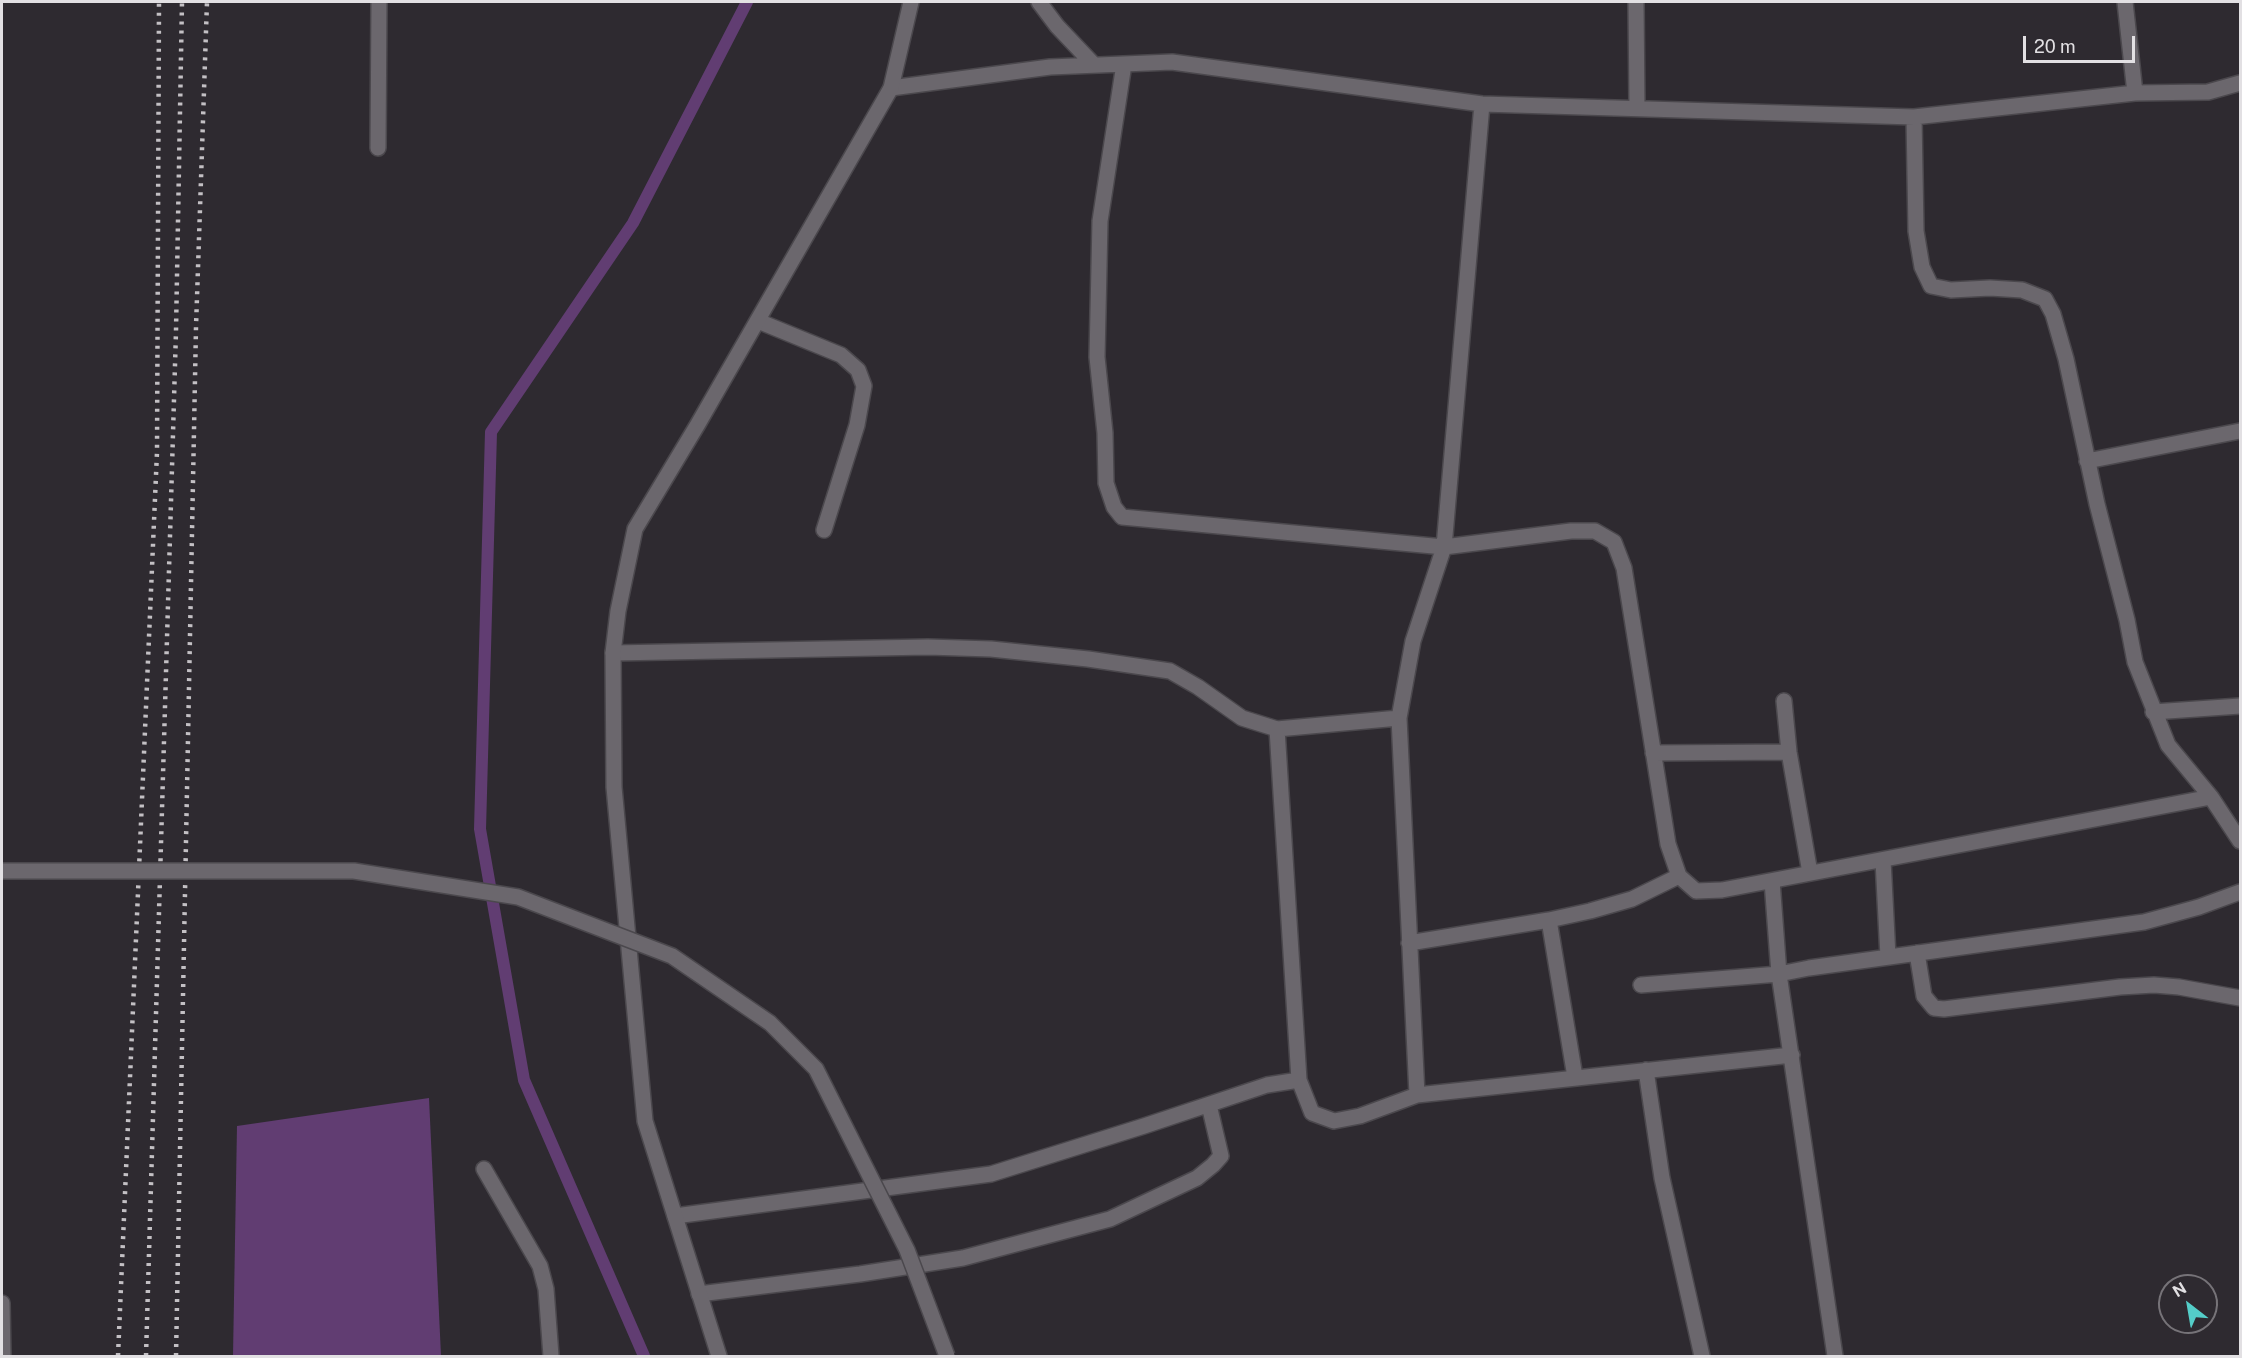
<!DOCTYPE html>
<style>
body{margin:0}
#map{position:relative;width:2242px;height:1358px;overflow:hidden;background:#2e2a30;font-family:"Public Sans",sans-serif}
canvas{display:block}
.frame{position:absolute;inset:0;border:3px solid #e2e0e3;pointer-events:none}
.north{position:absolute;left:2158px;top:1274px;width:60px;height:60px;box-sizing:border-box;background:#2e2a30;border:2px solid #767378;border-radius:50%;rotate:329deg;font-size:16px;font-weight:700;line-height:24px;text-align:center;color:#e2e0e3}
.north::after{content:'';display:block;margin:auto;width:21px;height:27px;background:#54cdc8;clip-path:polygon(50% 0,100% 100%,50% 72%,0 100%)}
.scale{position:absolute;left:2023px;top:36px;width:112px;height:27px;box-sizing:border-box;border:3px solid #e2e0e3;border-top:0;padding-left:8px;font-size:18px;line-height:21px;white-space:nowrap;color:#e2e0e3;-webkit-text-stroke:4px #2e2a30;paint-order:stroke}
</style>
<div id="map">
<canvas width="2242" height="1358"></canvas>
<div class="frame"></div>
<div class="north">N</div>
<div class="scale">20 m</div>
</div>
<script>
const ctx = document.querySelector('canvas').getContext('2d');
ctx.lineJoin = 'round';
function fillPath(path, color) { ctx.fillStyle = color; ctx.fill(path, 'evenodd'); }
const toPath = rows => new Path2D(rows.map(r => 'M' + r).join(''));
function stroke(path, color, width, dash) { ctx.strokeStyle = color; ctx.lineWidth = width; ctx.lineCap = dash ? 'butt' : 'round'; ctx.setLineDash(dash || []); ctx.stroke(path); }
fillPath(toPath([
 [429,1098,441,1356,233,1356,237,1126]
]), '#613d72');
stroke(toPath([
 [644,1356,524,1080,480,829,491,432,633,223,747,2]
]), '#613d72', 12);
const minor = toPath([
 [1039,2,1057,26,1094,65],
 [1636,2,1637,108],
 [2125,2,2135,93],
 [1124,64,1100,221,1097,357,1105,433,1106,483,1114,507,1122,517,1444,547,1571,531,1595,531,1614,542,1624,568,1668,844,1679,876,1696,891,1722,890,2211,797],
 [891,88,1050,67,1172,62,1482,104,1914,117,2135,93,2208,92,2240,83],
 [1914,117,1916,231,1922,267,1931,286,1951,290,1990,288,2022,290,2045,299,2053,314,2066,359,2097,504,2127,620,2135,662,2168,745,2211,797,2240,841],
 [378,148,379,2],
 [758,321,841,355,858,370,864,386,857,425,824,530],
 [2087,461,2240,431],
 [613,653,928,647,991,649,1088,659,1170,671,1198,687,1242,718,1277,729,1399,718],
 [1784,701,1789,752,1810,873],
 [2153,712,2240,706],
 [1277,729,1299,1080],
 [1653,753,1789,752],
 [1883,860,1888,957],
 [1772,881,1779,974,1835,1356],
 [1549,920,1575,1077],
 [1409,943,1549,920,1590,911,1632,899,1679,876],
 [1917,953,1924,996,1934,1008,1944,1009,2120,987,2154,985,2179,987,2240,998],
 [1641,985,1779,974,1809,968,2144,922,2199,907,2240,892],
 [1646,1070,1662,1178,1702,1356],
 [1417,1095,1399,718,1413,641,1444,547,1482,104],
 [484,1169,540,1266,546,1289,551,1356],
 [675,1216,991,1174,1144,1126,1267,1085,1299,1080,1312,1113,1334,1121,1360,1116,1417,1095,1792,1055],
 [699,1294,860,1274,963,1258,1110,1219,1197,1178,1213,1165,1221,1156,1209,1105],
 [2,1303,3,1356]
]);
const tertiary = toPath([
 [719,1356,645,1121,614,787,613,653,618,611,635,529,698,424,891,88,911,2]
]);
stroke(minor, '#4b484d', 18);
stroke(tertiary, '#4b484d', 18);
stroke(minor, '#6b676d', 15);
stroke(tertiary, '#6b676d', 15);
stroke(toPath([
 [118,1356,157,452,159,2],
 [146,1356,176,331,182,2],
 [176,1356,196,327,207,2]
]), '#c3c0c4', 4.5, [3, 6]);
const tertiaryBridge = toPath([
 [2,871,354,871,518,897,672,956,770,1023,816,1069,907,1250,947,1356]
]);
stroke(tertiaryBridge, '#4b484d', 18, []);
stroke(tertiaryBridge, '#6b676d', 15);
</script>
